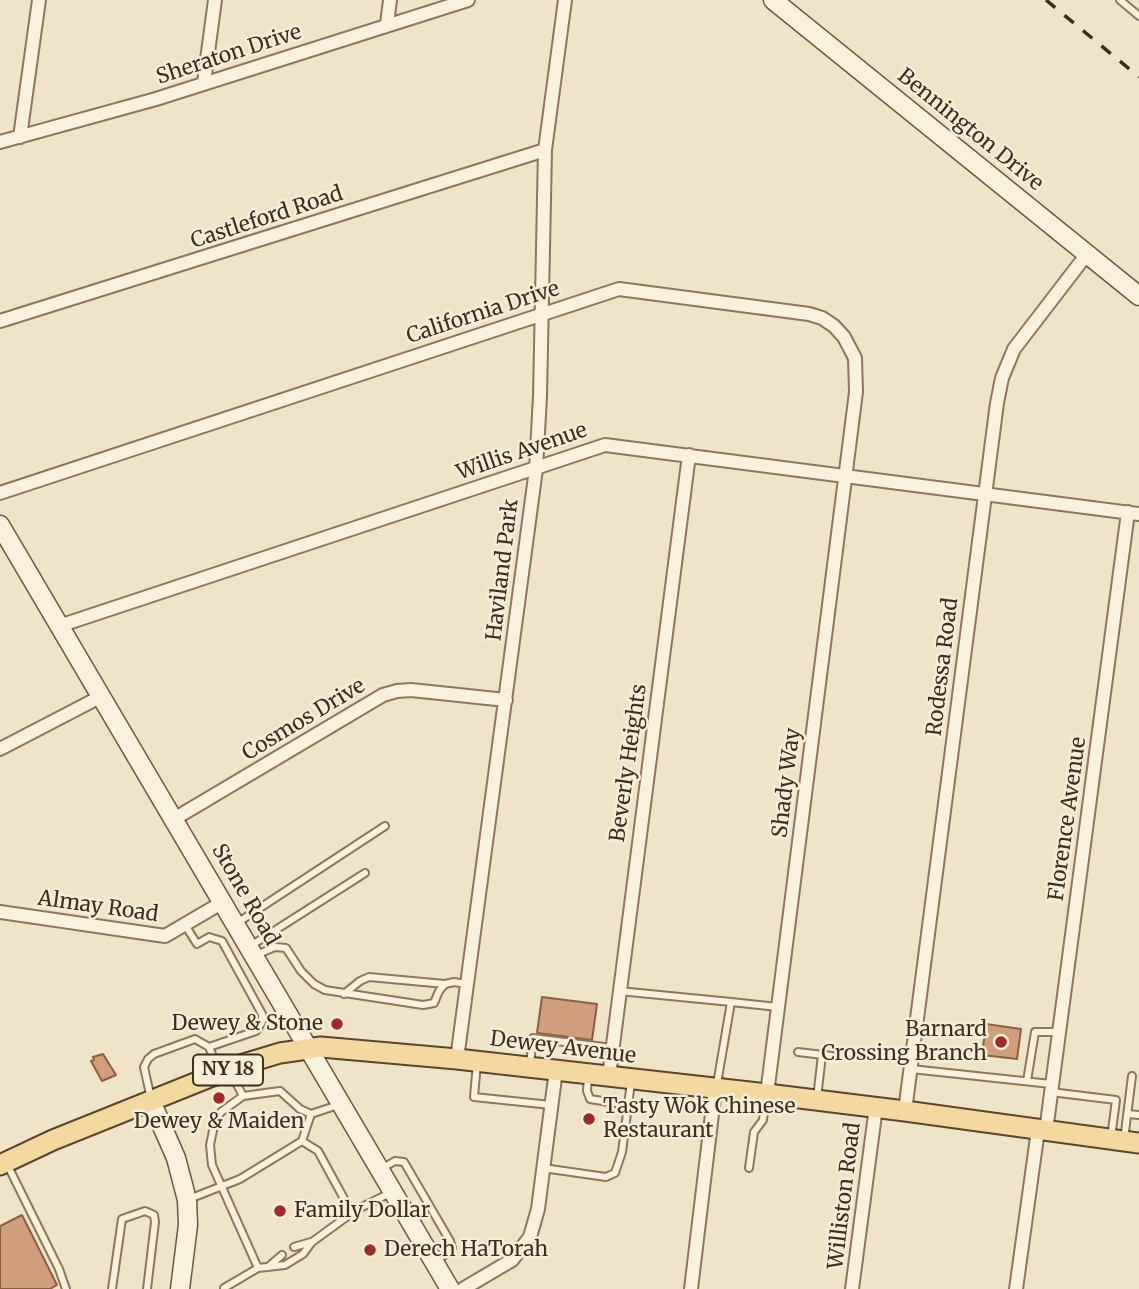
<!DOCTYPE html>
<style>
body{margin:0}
canvas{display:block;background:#f0e4c8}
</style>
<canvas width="1139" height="1289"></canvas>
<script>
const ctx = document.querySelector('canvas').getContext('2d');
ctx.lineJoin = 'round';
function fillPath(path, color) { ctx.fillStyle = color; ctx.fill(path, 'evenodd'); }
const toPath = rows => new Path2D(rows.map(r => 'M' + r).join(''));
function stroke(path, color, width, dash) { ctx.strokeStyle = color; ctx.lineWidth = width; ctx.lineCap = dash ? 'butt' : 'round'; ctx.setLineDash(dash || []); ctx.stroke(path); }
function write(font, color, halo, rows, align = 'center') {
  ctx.font = font + ' Merriweather,serif'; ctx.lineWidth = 5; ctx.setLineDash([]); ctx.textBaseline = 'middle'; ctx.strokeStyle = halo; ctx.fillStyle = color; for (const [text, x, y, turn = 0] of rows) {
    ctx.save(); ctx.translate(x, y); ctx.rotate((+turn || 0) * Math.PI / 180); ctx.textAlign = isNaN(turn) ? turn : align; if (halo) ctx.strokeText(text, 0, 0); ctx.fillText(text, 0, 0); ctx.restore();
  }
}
const building = toPath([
 [542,997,597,1004,592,1040,537,1033,542,997],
 [986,1024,1021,1029,1017,1059,982,1055,986,1024],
 [103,1054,116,1075,102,1081,91,1061,94,1060,93,1057,103,1054],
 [22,1215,57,1285,50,1289,0,1289,0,1226,22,1215]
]);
fillPath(building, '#cf9f7d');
stroke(building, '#8d5f41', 2);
const lane = toPath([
 [1120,0,1139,16],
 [237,923,385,826],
 [185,925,197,944,209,937,222,941,262,1014,262,1022,256,1031,209,1047],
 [252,945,365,873],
 [256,955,275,947,286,948,301,971,314,984,325,990,423,1005,434,1003,439,991,445,984,454,982,466,984],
 [619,991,731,1002],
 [344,994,360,981,369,977,445,984],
 [798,1052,832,1056],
 [477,1063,474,1097,551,1105],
 [530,1064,533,1038,612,1048],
 [911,1069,1051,1084],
 [230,1071,243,1096,280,1091,300,1109,311,1114,338,1105],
 [588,1077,587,1091,590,1099,628,1105],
 [1027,1081,1035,1032,1060,1032],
 [717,1084,731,1002,778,1007],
 [1051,1092,1116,1100,1111,1138],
 [243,1096,221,1112,215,1121,210,1145,212,1165,258,1268,285,1265,303,1254,312,1242,356,1210],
 [817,1098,822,1055],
 [151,1099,144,1067,148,1059,154,1054,195,1039,209,1047,219,1071],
 [1128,1114,1139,1115],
 [1124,1140,1132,1076],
 [302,1141,318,1151,348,1206,356,1210,392,1192],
 [7,1164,59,1269,66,1289],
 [543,1168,606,1177,615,1173,622,1152,631,1082],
 [749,1168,754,1132,763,1120,766,1096],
 [381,1169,395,1161,404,1162,450,1241,452,1248,449,1252,437,1260],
 [189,1199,240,1179,302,1141,311,1114],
 [294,1247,311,1242],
 [268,1267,282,1255],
 [224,1288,258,1268],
 [112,1289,122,1219,145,1211,154,1215,155,1222,147,1289]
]);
const street = toPath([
 [387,24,390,0],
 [204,82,215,0],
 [20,137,39,0],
 [0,142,156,99,468,0],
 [0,321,545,150],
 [0,493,619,289,809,314,822,318,834,326,844,337,855,358,856,392,767,1094],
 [59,626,605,445,1139,514],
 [0,749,100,697],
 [174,819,383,695,397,691,411,690,506,700],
 [0,912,165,936,223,902],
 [457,1059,536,469,540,396,545,150,565,0],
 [609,1076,689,455],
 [905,1111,997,403,1002,378,1014,349,1087,254],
 [1046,1131,1128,512],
 [463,1289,512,1260,530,1237,538,1209,556,1070],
 [691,1289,715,1089],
 [852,1289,876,1107],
 [1016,1289,1038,1130]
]);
const secondary = toPath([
 [773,0,1139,296],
 [0,525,450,1289],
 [151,1101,176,1158,187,1200,188,1225,180,1289]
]);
const primary = toPath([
 [0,1165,53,1140,240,1065,280,1053,321,1047,457,1059,767,1094,905,1111,1139,1143]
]);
stroke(lane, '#8d765c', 10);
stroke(street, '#8d765c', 16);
stroke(secondary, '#6f573f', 21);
stroke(primary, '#5b4430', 23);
stroke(lane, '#faf1dc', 6);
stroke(street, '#faf1dc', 12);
stroke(secondary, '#faf1dc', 18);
stroke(primary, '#f3d9a0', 19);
stroke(toPath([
 [1046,0,1139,77]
]), '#3d2e20', 3.5, [12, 12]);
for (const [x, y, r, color] of [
 [337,1024,7,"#9e2a2b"],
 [1001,1042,7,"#9e2a2b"],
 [219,1098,7,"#9e2a2b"],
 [589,1119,7,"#9e2a2b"],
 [280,1211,7,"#9e2a2b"],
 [370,1250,7,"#9e2a2b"]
]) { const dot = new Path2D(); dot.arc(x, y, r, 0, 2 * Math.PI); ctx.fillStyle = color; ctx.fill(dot); stroke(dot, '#f7eed8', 2.5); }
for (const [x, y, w] of [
 [228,1070,70]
]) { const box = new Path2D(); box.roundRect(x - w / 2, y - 15.5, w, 31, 5); ctx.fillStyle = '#f7eed8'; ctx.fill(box); stroke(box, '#3d2e20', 2); }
write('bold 19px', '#3d2e20', null, [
 ["NY 18",228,1070]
]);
write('21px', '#3d2e20', '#f7eed8', [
 ["Sheraton Drive",229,55,-18],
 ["Bennington Drive",970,130,39],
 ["Castleford Road",267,218,-18],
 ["California Drive",483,313,-18],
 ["Willis Avenue",522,452,-19],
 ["Haviland Park",503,570,-83],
 ["Rodessa Road",943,667,-83],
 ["Cosmos Drive",304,720,-31],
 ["Beverly Heights",629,763,-82],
 ["Shady Way",787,783,-83],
 ["Florence Avenue",1068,819,-82],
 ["Stone Road",245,895,60],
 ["Almay Road",98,907,8],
 ["Dewey Avenue",563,1048,7],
 ["Williston Road",845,1196,-83]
]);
write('21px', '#3d2e20', '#f7eed8', [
 ["Dewey & Stone",323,1024,"right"],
 ["Barnard",987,1030,"right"],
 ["Crossing Branch",987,1054,"right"],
 ["Tasty Wok Chinese",603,1107],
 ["Restaurant",603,1131],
 ["Dewey & Maiden",219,1122,"center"],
 ["Family Dollar",294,1211],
 ["Derech HaTorah",384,1250]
], 'left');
</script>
